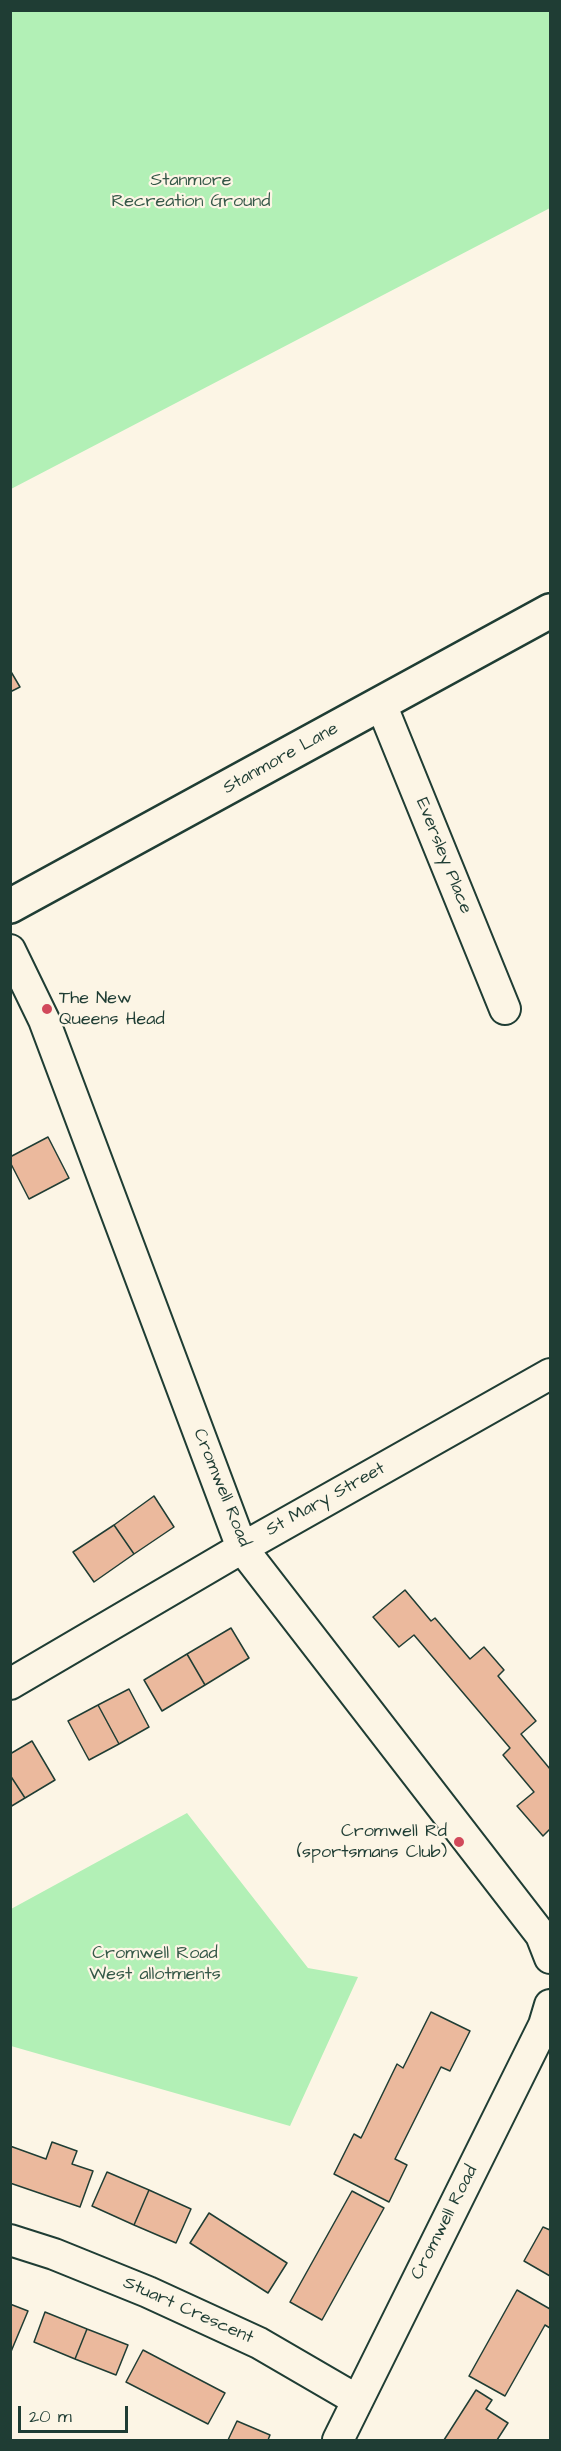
<!DOCTYPE html>
<style>
body{margin:0}
#map{position:relative;width:561px;height:2451px;overflow:hidden;background:#fcf5e5;font-family:"Architects Daughter",sans-serif}
canvas{display:block}
.frame{position:absolute;inset:0;border:12px solid #1f3d34;pointer-events:none}
.scale{position:absolute;left:18px;top:2406px;width:110px;height:27px;box-sizing:border-box;border:3px solid #1f3d34;border-top:0;padding-left:8px;font-size:18px;line-height:21px;white-space:nowrap;color:#1f3d34;-webkit-text-stroke:4px #fcf5e5;paint-order:stroke}
</style>
<div id="map">
<canvas width="561" height="2451"></canvas>
<div class="frame"></div>
<div class="scale">20 m</div>
</div>
<script>
const ctx = document.querySelector('canvas').getContext('2d');
ctx.lineJoin = 'round';
function fillPath(path, color) { ctx.fillStyle = color; ctx.fill(path, 'evenodd'); }
const toPath = rows => new Path2D(rows.map(r => 'M' + r).join(''));
function stroke(path, color, width, dash) { ctx.strokeStyle = color; ctx.lineWidth = width; ctx.lineCap = dash ? 'butt' : 'round'; ctx.setLineDash(dash || []); ctx.stroke(path); }
function write(font, color, halo, rows, align = 'center') {
  ctx.font = font + ' "Architects Daughter",sans-serif'; ctx.lineWidth = 4.5; ctx.setLineDash([]); ctx.textBaseline = 'middle'; ctx.strokeStyle = halo; ctx.fillStyle = color; for (const [text, x, y, turn = 0] of rows) {
    ctx.save(); ctx.translate(x, y); ctx.rotate((+turn || 0) * Math.PI / 180); ctx.textAlign = isNaN(turn) ? turn : align; if (halo) ctx.strokeText(text, 0, 0); ctx.fillText(text, 0, 0); ctx.restore();
  }
}
fillPath(toPath([
 [11,10,550,11,550,208,11,489],
 [187,1813,308,1968,358,1977,290,2126,11,2046,11,1909]
]), '#b2f0b6');
const building = toPath([
 [10,670,20,687,10,692,10,670],
 [48,1137,69,1178,29,1199,10,1162,10,1157,48,1137],
 [154,1496,174,1527,134,1554,114,1525,154,1496],
 [114,1525,134,1554,94,1582,73,1552,114,1525],
 [405,1590,431,1621,435,1618,470,1659,484,1647,504,1670,498,1676,536,1721,521,1734,550,1769,550,1829,543,1836,517,1806,534,1792,503,1755,510,1748,414,1635,399,1647,373,1617,405,1590],
 [231,1628,249,1658,205,1685,187,1654,231,1628],
 [187,1654,205,1685,162,1711,144,1680,187,1654],
 [129,1689,149,1727,119,1744,98,1705,129,1689],
 [98,1705,119,1744,89,1760,68,1721,98,1705],
 [32,1741,55,1780,25,1798,10,1775,10,1754,32,1741],
 [10,1775,25,1798,10,1807,10,1775],
 [431,2012,470,2031,450,2071,441,2067,395,2159,407,2165,389,2202,334,2174,354,2134,361,2138,397,2064,403,2068,431,2012],
 [52,2142,77,2151,72,2164,93,2171,80,2207,10,2183,10,2146,46,2159,52,2142],
 [107,2172,149,2190,134,2225,92,2206,107,2172],
 [149,2190,191,2209,176,2243,134,2225,149,2190],
 [352,2191,384,2208,322,2320,290,2302,352,2191],
 [209,2213,287,2263,268,2293,190,2243,209,2213],
 [543,2227,550,2230,550,2276,524,2261,543,2227],
 [517,2290,550,2309,550,2328,545,2325,505,2396,469,2376,517,2290],
 [10,2304,28,2311,10,2354,10,2304],
 [45,2312,87,2329,75,2359,34,2342,45,2312],
 [87,2329,128,2345,116,2375,75,2359,87,2329],
 [143,2350,225,2393,208,2424,126,2382,143,2350],
 [476,2390,492,2400,486,2409,508,2423,497,2440,444,2440,476,2390],
 [237,2421,270,2435,268,2440,228,2440,237,2421]
]);
fillPath(building, '#ebb99d');
stroke(building, '#1f3d34', 1.5);
const minor = toPath([
 [381,704,505,1009],
 [10,950,44,1020,242,1548,541,1935,550,1958],
 [10,1684,242,1548,550,1374],
 [10,2240,54,2254,148,2292,259,2343,357,2400],
 [338,2440,544,2025,550,2005]
]);
const tertiary = toPath([
 [10,906,550,611]
]);
stroke(minor, '#1f3d34', 34);
stroke(tertiary, '#1f3d34', 38);
stroke(minor, '#fcf5e5', 30);
stroke(tertiary, '#fcf5e5', 33);
for (const [x, y, r, color] of [
 [47,1009,6,"#d1495b"],
 [459,1842,6,"#d1495b"]
]) { const dot = new Path2D(); dot.arc(x, y, r, 0, 2 * Math.PI); ctx.fillStyle = color; ctx.fill(dot); stroke(dot, '#fcf5e5', 2); }
write('18px', '#355848', '#fcf5e5', [
 ["Stanmore",191,181],
 ["Recreation Ground",191,202],
 ["Cromwell Road",155,1954],
 ["West allotments",155,1975]
]);
write('18px', '#1f3d34', '#fcf5e5', [
 ["Stanmore Lane",281,759,-29],
 ["Eversley Place",443,856,68],
 ["Cromwell Road",221,1488,68],
 ["St Mary Street",326,1500,-29],
 ["Cromwell Road",445,2223,-63],
 ["Stuart Crescent",188,2311,24]
]);
write('18px', '#1f3d34', '#fcf5e5', [
 ["The New",59,999],
 ["Queens Head",59,1020],
 ["Cromwell Rd",447,1832,"right"],
 ["(sportsmans Club)",447,1853,"right"]
], 'left');
</script>
